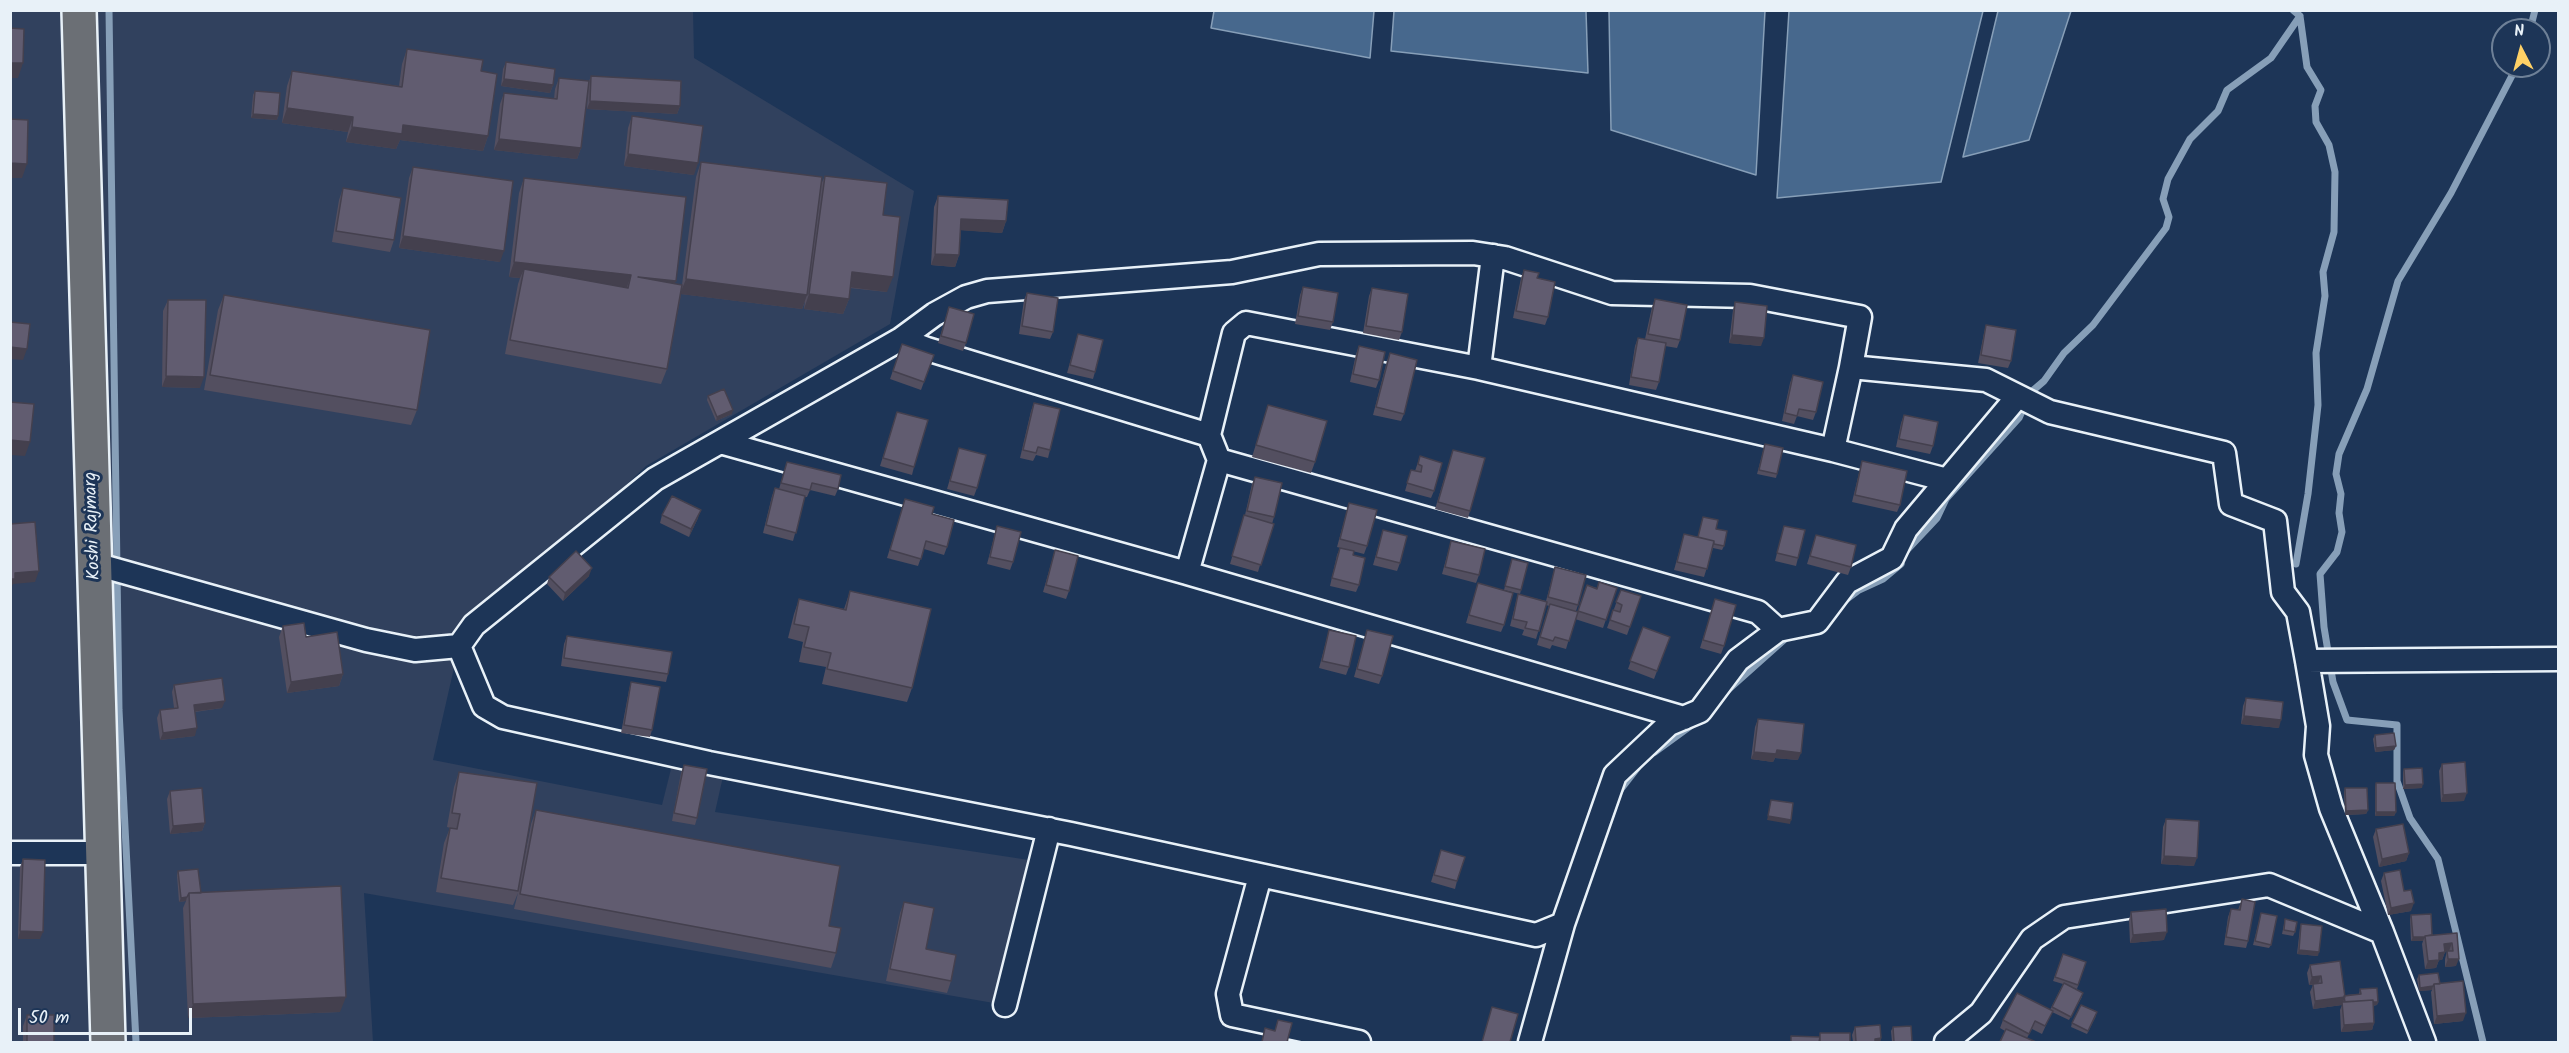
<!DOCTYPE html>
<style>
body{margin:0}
#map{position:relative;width:2569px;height:1053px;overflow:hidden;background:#1d3557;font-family:Kalam,sans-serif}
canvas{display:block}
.frame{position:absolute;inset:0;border:12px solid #e8f1f8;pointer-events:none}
.north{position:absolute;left:2491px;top:18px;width:60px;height:60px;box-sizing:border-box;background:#1d3557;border:2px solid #6e8097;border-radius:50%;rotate:354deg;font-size:16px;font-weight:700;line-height:24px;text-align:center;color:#e8f1f8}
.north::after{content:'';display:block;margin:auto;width:21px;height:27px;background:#ffd166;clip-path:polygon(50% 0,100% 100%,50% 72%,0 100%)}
.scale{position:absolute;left:18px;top:1008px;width:174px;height:27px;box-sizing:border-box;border:3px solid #e8f1f8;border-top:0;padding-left:8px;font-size:18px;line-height:21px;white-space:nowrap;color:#e8f1f8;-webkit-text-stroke:4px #1d3557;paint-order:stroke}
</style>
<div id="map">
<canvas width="2569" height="1053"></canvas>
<div class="frame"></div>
<div class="north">N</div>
<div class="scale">50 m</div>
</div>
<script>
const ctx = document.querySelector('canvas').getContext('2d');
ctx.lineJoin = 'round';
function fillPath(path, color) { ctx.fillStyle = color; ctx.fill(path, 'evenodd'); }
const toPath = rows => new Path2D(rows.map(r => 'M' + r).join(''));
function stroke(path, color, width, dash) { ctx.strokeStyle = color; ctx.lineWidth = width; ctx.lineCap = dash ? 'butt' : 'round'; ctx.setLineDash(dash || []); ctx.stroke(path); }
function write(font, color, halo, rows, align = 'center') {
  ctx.font = font + ' Kalam,sans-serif'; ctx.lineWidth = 6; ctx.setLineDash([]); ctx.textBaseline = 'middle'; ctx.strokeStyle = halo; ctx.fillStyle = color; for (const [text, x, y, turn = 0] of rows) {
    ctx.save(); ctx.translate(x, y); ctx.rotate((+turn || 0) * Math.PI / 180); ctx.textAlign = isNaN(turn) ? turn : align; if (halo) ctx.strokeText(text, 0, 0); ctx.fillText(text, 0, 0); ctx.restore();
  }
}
fillPath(toPath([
 [10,11,693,11,694,58,914,191,890,324,646,466,459,646,433,760,662,805,673,761,724,772,715,812,1042,862,1005,1005,364,893,373,1042,11,1042]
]), '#31415e');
const water = toPath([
 [1214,11,1374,11,1370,58,1211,28,1214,11],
 [1394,11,1586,11,1588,73,1391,51,1394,11],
 [1609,11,1765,11,1756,175,1611,130,1609,11],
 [1789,11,1983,11,1941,182,1777,198,1789,11],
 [1998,11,2071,11,2029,140,1963,157,1998,11]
]);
fillPath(water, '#47688d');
stroke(water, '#879fb8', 1.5);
stroke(toPath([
 [109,10,119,710,136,1042],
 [2530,30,2535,10],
 [1906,551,1937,518,1946,499,2019,418,2030,393,2044,381,2064,353,2093,325,2166,228,2169,217,2163,199,2168,179,2190,139,2218,111,2227,90,2271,58,2300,16,2293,10],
 [2296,564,2308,494,2318,405,2316,353,2325,296,2323,272,2334,232,2335,172,2329,145,2316,122,2315,106,2321,90,2307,67,2300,16],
 [1843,602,1859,590,1883,579,1901,564],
 [1728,690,1784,640],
 [1655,752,1692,725],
 [1617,794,1638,767],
 [2483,1042,2438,859,2410,818,2397,781,2397,725,2347,720,2333,682,2324,627,2320,574,2337,552,2342,532,2339,513,2341,494,2336,474,2339,454,2367,389,2398,281,2451,193,2517,66]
]), '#879fb8', 7);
const minor = toPath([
 [901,339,927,349,1209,435,1219,460,1758,612,1778,630],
 [1479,368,1833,450,1851,367],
 [1209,435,1234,333,1246,323,1479,368,1493,256],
 [720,442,1187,573],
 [1833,450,1947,480],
 [1219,460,1187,573,1684,718],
 [95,564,366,640,415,650,459,646,474,625,655,479,901,339,935,314,966,297,987,291,1232,272,1319,254,1473,253,1505,258,1612,293,1750,296,1860,317,1851,367,1986,380,2050,412,2224,453,2231,504,2275,521,2283,592,2298,612,2307,661,2318,726,2316,755,2331,808,2382,932],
 [459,646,484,706,503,717,709,763,1071,834,1536,935,1563,924,1615,775,1669,724,1700,711,1738,660,1778,630,1817,622,1847,582,1892,558,1906,529,2018,396],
 [2307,661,2558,659],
 [10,853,103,853],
 [1260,876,1228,994,1232,1015,1359,1042],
 [1005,1005,1049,829],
 [1530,1042,1563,924],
 [1946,1042,1981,1013,2032,939,2064,917,2269,885,2382,932,2424,1042]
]);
const primary = toPath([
 [79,10,108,1042]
]);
stroke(minor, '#e8f1f8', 27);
stroke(primary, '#e8f1f8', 38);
stroke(minor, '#1d3557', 22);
stroke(primary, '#6b6f75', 33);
fillPath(toPath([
 [407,49,481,71,488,136,483,151,400,140,396,149,346,142,348,132,282,123,287,86,292,71,399,86,402,64],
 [506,62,553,85,550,93,501,86,503,69],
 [591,76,680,106,677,114,587,109,588,86,581,148,577,159,494,150,500,104,504,93,554,99,555,89,559,78,588,84],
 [255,91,278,116,277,120,251,118,253,95],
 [632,116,694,175,624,166,628,128],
 [701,162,821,184,825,176,883,215,887,292,850,288,849,299,843,314,804,309,805,301,802,309,681,294,667,369,661,384,505,354,518,284,520,278,509,277,519,193,524,178,676,281,674,284,682,285,696,177],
 [413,167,500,262,399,248,409,178],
 [343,188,394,240,390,252,332,242,339,200],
 [938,196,1006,221,1002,233,961,230,959,255,955,267,931,265,934,207],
 [1524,270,1537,278,1548,317,1545,325,1513,318,1521,278],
 [1303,287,1333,322,1330,330,1295,324,1300,295],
 [1372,288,1402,332,1399,340,1363,333,1369,296],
 [1027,293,1053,332,1050,339,1019,334,1024,300],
 [224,295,417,410,411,425,204,390,218,310],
 [1655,299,1680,340,1677,348,1665,346,1659,382,1656,390,1629,385,1635,346,1638,338,1645,339,1652,307],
 [168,300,200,388,162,387,163,311],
 [1735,302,1761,346,1729,343,1733,310],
 [949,307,966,343,963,351,938,343],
 [1986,325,2011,361,2008,368,1978,363,1984,333],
 [1078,334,1095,372,1093,379,1067,373],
 [902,344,934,355,921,390,890,379],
 [1359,346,1379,380,1376,388,1350,382,1356,354],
 [1390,353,1404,414,1401,421,1373,415,1387,361],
 [1793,375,1816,412,1813,420,1797,416,1794,424,1782,421,1790,383],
 [708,396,732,414,716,421,707,400],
 [1034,403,1050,450,1048,458,1036,455,1033,461,1020,458,1031,411],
 [1268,405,1315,462,1311,473,1252,457],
 [897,412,914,467,912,475,880,466],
 [1904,415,1933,446,1930,454,1896,447,1901,423],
 [1765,444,1777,474,1776,478,1757,474],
 [959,448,977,488,974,496,947,489],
 [1453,450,1470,511,1468,518,1435,509],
 [1420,456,1434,491,1431,498,1405,491,1411,470,1415,471],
 [1862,461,1900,505,1897,512,1852,502,1860,469],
 [787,462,838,489,835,496,810,490,807,497,805,497,793,541,763,533,772,496,775,488,779,489],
 [1255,477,1274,517,1258,572,1230,564,1242,523,1245,515,1252,484],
 [905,499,932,514,947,547,944,555,924,549,918,566,887,558],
 [1349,503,1367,546,1364,554,1337,547],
 [662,515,698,518,689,537,660,523],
 [1703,517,1716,529,1724,546,1722,550,1713,548,1704,577,1674,570,1684,534,1698,537],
 [997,526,1013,562,1010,570,987,564],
 [1784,526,1798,558,1796,566,1775,561],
 [1383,530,1400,563,1397,571,1373,565],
 [1816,535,1851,567,1848,575,1807,564],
 [1451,541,1479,575,1476,583,1442,574],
 [1340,548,1353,555,1359,585,1356,592,1330,586,1337,555],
 [1055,550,1069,591,1066,599,1043,592],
 [1511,563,1521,590,1520,594,1504,590],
 [1555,567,1578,605,1576,611,1575,619,1587,585,1597,588,1617,588,1603,628,1575,619,1566,649,1552,645,1550,649,1537,645,1549,606,1546,605,1536,639,1522,635,1524,630,1510,626,1518,594,1546,601],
 [589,576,563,601,547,584,549,577],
 [1478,583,1504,625,1501,632,1466,623],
 [1621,590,1641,596,1627,635,1607,628],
 [850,591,912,688,907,702,822,684,826,667,799,662,803,642,788,638,794,614,799,599,844,609],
 [1715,599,1724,646,1721,654,1700,648],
 [283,626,306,637,343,674,339,686,287,693,279,637],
 [1643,627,1670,637,1654,679,1628,669],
 [1329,630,1349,667,1346,675,1319,668,1327,638],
 [1367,630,1382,676,1379,684,1354,677],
 [567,636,668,674,666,682,561,666,564,644],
 [631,682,652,730,650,737,621,733,629,690],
 [174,685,222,708,195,712,195,736,160,740,157,718,160,710,174,708,172,692],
 [2246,698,2279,728,2241,724,2243,706],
 [1758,719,1798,760,1775,758,1773,762,1751,759,1755,727],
 [2375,735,2396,746,2394,750,2375,752,2373,739],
 [2442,764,2464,801,2441,802,2439,771],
 [684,765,697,818,695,825,672,821,681,773],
 [2404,769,2422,788,2403,789,2403,772],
 [459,772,524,859,531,824,536,810,829,926,836,953,831,968,514,909,518,893,513,905,436,892,444,843,450,828,454,829,447,827,454,787],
 [2376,783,2396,812,2394,816,2375,816,2375,787],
 [2345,788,2368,810,2366,814,2345,815,2344,792],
 [170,791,205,823,202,831,170,834,167,799],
 [2166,819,2194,866,2161,864,2163,827],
 [2376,829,2409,853,2406,861,2379,867,2373,837],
 [1441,850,1457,881,1455,889,1431,882],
 [23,859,40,939,18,939,20,867],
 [178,871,201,893,340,1012,188,1018,183,908,186,901,179,902,177,875],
 [2384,873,2404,891,2411,911,2388,915,2381,881],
 [2242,899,2248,941,2246,948,2224,945,2228,917,2231,909,2238,910],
 [904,902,926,949,951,981,947,993,886,981,900,913],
 [2131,912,2164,940,2130,943,2129,920],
 [2261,913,2271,945,2269,948,2253,945],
 [2411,915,2432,935,2457,933,2456,966,2445,967,2445,959,2447,951,2445,952,2442,960,2439,960,2436,968,2425,969,2422,944,2423,941,2411,941,2410,919],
 [2285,919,2295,932,2293,936,2282,934],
 [2301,924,2318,956,2297,954,2300,928],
 [2063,954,2086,962,2077,989,2073,988,2082,997,2069,1020,2052,1012,2042,1034,2032,1029,2027,1038,2036,1042,1999,1042,2005,1031,2000,1028,2003,1020,2050,1010,2063,984,2053,981],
 [2310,965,2345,995,2359,994,2360,989,2378,1002,2377,1005,2373,1006,2374,1023,2372,1030,2341,1032,2340,1010,2342,1005,2313,1009,2310,992,2313,985,2309,985,2307,973],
 [2419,975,2440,984,2463,1021,2434,1024,2431,992,2432,990,2419,991,2417,979],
 [27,1015,54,1042,23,1042,23,1026],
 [2096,1016,2087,1034,2071,1027,2072,1023],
 [1855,1027,1881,1038,1880,1042,1853,1042,1852,1035],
 [1893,1027,1912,1042,1892,1042,1891,1031]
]), '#534f60');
fillPath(toPath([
 [10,63,23,63,18,78,10,78],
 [504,79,553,85,550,93,501,86],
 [590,101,680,106,677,114,587,109],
 [287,108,353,117,348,132,282,123],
 [253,114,278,116,277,120,251,118],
 [403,125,488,136,483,151,400,140,396,149,346,142,352,127],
 [499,139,581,148,577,159,494,150],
 [628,154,698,163,694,175,624,166],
 [10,163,27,164,22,178,10,178],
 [961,219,1006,221,1002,233,957,230],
 [403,236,504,251,500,262,399,248],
 [935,254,959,255,955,267,931,265],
 [514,262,631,275,626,290,524,269,520,278,509,277],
 [852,272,893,277,887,292,847,287],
 [638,277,676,281,670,295],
 [686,279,807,295,802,309,680,294],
 [809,294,849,299,843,314,804,309],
 [1732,335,1764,338,1761,346,1729,343],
 [10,347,27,349,23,360,10,359],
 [166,376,204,377,200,388,162,387],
 [733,410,732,414,716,421,717,417],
 [10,440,30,442,25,456,10,455],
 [701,510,698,518,689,537,691,529],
 [592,568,589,576,563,601,565,593],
 [39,571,35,582,13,584,10,590,10,579,15,573],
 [343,674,339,686,287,693,291,682],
 [225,701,222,708,191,712,194,705],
 [2244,716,2281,720,2279,728,2241,724],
 [197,728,195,736,160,740,163,733],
 [2396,746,2394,750,2375,752,2376,748],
 [1777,750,1801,753,1798,760,1775,758,1773,762,1751,759,1754,752],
 [2423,784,2422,788,2403,789,2405,785],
 [2467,793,2464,801,2441,802,2443,795],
 [2368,810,2366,814,2345,815,2346,811],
 [2376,812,2396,812,2394,816,2375,816],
 [1768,816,1791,820,1790,824,1767,820],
 [205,823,202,831,170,834,173,826],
 [2409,853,2406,861,2379,867,2382,859],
 [2164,856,2197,858,2194,866,2161,864],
 [187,897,186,901,179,902,181,898],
 [2414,903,2411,911,2388,915,2391,908],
 [20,931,43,932,40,939,18,939],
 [2167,932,2164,940,2130,943,2133,935],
 [2413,937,2425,937,2423,941,2411,941],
 [2452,943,2449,951,2441,952,2444,944],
 [2299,950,2319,952,2318,956,2297,954],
 [2445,952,2442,960,2439,960,2436,968,2425,969,2428,961,2439,953],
 [2448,959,2459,959,2456,966,2445,967],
 [2321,976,2318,984,2309,985,2312,977],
 [2433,986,2432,990,2419,991,2420,988],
 [346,997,340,1012,188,1018,193,1004],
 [2345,997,2342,1005,2313,1009,2315,1001],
 [2378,1002,2377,1005,2344,1008,2345,1004],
 [2466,1013,2463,1021,2434,1024,2437,1016],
 [2374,1023,2372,1030,2341,1032,2344,1025],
 [1881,1038,1880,1042,1873,1042,1875,1039]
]), '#44404e');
const building = toPath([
 [10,28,24,29,23,63,10,63,10,28],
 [407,49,483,60,481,71,497,74,488,136,403,125,402,134,352,127,353,117,287,108,292,71,402,87,407,49],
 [506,62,555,69,553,85,504,79,506,62],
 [591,76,681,81,680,106,590,101,591,76],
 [559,78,589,81,581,148,499,139,504,93,557,99,559,78],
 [255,91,280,93,278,116,253,114,255,91],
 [632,116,703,126,698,163,628,154,632,116],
 [10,119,28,120,27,164,10,163,10,119],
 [701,162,822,177,807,295,686,279,701,162],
 [413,167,513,181,504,251,403,236,413,167],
 [825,176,887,183,883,215,900,217,893,277,852,272,849,299,809,294,825,176],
 [524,178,686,197,676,281,638,277,682,285,667,369,510,340,524,269,628,288,631,275,514,262,524,178],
 [343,188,401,198,394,240,336,231,343,188],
 [938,196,1008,200,1006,221,961,219,959,255,935,254,938,196],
 [1524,270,1539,273,1537,278,1555,282,1548,317,1516,311,1524,270],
 [1303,287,1338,293,1333,322,1298,316,1303,287],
 [1372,288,1408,294,1402,332,1366,326,1372,288],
 [1027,293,1058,298,1053,332,1022,326,1027,293],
 [224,295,430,330,417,410,210,375,224,295],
 [1655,299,1687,305,1680,340,1648,334,1655,299],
 [168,300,206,300,204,377,166,376,168,300],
 [1735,302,1767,306,1764,338,1732,335,1735,302],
 [949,307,974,314,966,343,941,336,949,307],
 [10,322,30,324,27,349,10,347,10,322],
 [1986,325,2016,330,2011,361,1981,355,1986,325],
 [1078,334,1103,340,1095,372,1070,365,1078,334],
 [1638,338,1666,343,1659,382,1631,377,1638,338],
 [902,344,934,355,924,382,893,371,902,344],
 [1359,346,1385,352,1379,380,1353,374,1359,346],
 [1390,353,1417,360,1404,414,1376,407,1390,353],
 [1793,375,1823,382,1816,412,1799,409,1797,416,1785,413,1793,375],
 [724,389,733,410,717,417,708,396,724,389],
 [10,402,34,404,30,442,10,440,10,402],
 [1034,403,1060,409,1050,450,1038,447,1036,453,1023,450,1034,403],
 [1268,405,1327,421,1315,462,1256,445,1268,405],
 [897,412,928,420,914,467,883,458,897,412],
 [1904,415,1938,422,1933,446,1899,439,1904,415],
 [1765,444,1783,448,1777,474,1759,470,1765,444],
 [959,448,986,455,977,488,950,481,959,448],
 [1453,450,1485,458,1470,511,1438,502,1453,450],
 [1420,456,1442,463,1434,491,1407,483,1411,470,1421,472,1422,466,1418,464,1420,456],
 [1862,461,1907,471,1900,505,1855,495,1862,461],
 [787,462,841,475,838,489,812,483,810,490,781,483,787,462],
 [1255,477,1282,483,1274,517,1247,511,1255,477],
 [775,488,805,496,796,533,766,525,775,488],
 [672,496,701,510,691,529,662,515,672,496],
 [905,499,934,507,932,514,954,520,947,547,926,541,921,559,890,550,905,499],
 [1349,503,1377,510,1367,546,1340,539,1349,503],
 [1244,515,1274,524,1261,565,1232,556,1244,515],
 [1703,517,1718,520,1716,529,1727,531,1724,546,1714,544,1714,541,1698,537,1703,517],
 [35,522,39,571,15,573,15,579,10,579,10,524,35,522],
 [997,526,1021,532,1013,562,990,557,997,526],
 [1784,526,1805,530,1798,558,1777,553,1784,526],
 [1383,530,1407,536,1400,563,1376,557,1383,530],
 [1684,534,1714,541,1707,569,1677,562,1684,534],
 [1816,535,1856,545,1851,567,1810,556,1816,535],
 [1451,541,1485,549,1479,575,1445,567,1451,541],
 [1340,548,1354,551,1353,555,1365,558,1359,585,1332,578,1340,548],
 [1055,550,1078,556,1069,591,1046,585,1055,550],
 [576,551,592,568,565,593,549,577,576,551],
 [1512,559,1528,563,1521,590,1505,586,1512,559],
 [1555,567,1586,575,1578,605,1548,597,1555,567],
 [1599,582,1617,588,1606,620,1578,611,1587,585,1597,589,1599,582],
 [1478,583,1513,593,1504,625,1469,615,1478,583],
 [1621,590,1641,596,1630,627,1610,620,1613,610,1620,612,1622,605,1616,602,1621,590],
 [850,591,931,609,912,688,827,669,831,653,804,647,809,627,794,624,799,599,846,610,850,591],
 [1518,594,1547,602,1539,631,1525,628,1527,622,1513,619,1518,594],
 [1715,599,1736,605,1724,646,1703,640,1715,599],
 [1550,604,1578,612,1569,641,1555,637,1553,641,1540,637,1550,604],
 [304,623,306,637,337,632,343,674,291,682,283,626,304,623],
 [1643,627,1670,637,1657,671,1630,661,1643,627],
 [1329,630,1356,636,1349,667,1322,661,1329,630],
 [1367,630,1393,636,1382,676,1357,669,1367,630],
 [567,636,672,652,668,674,564,658,567,636],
 [222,678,225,701,194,705,197,728,163,733,160,710,178,708,174,685,222,678],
 [631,682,660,687,652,730,624,725,631,682],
 [2246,698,2283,702,2281,720,2244,716,2246,698],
 [1758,719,1804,724,1801,753,1777,750,1776,754,1754,752,1758,719],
 [2394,733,2396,746,2376,748,2375,735,2394,733],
 [2465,762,2467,793,2443,795,2442,764,2465,762],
 [684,765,707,769,697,818,674,813,684,765],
 [2422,768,2423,784,2405,785,2404,769,2422,768],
 [459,772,537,783,518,891,441,878,450,828,457,829,460,814,452,813,459,772],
 [2376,783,2395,783,2396,812,2376,812,2376,783],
 [202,788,205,823,173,826,170,791,202,788],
 [2345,788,2367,788,2368,810,2346,811,2345,788],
 [1771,800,1793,803,1791,820,1768,816,1771,800],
 [536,810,840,866,829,926,841,928,836,953,520,894,536,810],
 [2166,819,2199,821,2197,858,2164,856,2166,819],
 [2403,824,2409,853,2382,859,2376,829,2403,824],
 [1441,850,1465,857,1457,881,1434,875,1441,850],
 [23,859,45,860,43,932,20,931,23,859],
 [198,869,201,893,189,893,187,897,181,898,178,871,198,869],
 [2400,870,2404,891,2411,890,2414,903,2391,908,2384,873,2400,870],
 [341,886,346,997,193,1004,189,893,341,886],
 [2242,899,2255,902,2248,941,2226,937,2231,909,2240,910,2242,899],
 [904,902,934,908,926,949,956,955,951,981,890,969,904,902],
 [2166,909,2167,932,2133,935,2131,912,2166,909],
 [2261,913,2277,916,2271,945,2255,941,2261,913],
 [2431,914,2432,935,2425,936,2425,937,2413,937,2411,915,2431,914],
 [2285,919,2297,922,2295,932,2284,930,2285,919],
 [2301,924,2322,926,2319,952,2299,950,2301,924],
 [2457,933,2459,959,2448,959,2447,951,2453,951,2452,943,2444,944,2445,952,2439,953,2439,960,2428,961,2425,936,2457,933],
 [2063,954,2086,962,2078,985,2055,977,2063,954],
 [2340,961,2345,997,2315,1001,2313,984,2322,983,2321,976,2312,977,2310,965,2340,961],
 [2438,973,2440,984,2434,984,2433,986,2420,988,2419,975,2438,973],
 [2463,981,2466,1013,2437,1016,2434,984,2463,981],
 [2064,983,2083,993,2071,1017,2052,1007,2064,983],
 [2377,988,2378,1002,2373,1002,2373,1000,2345,1002,2344,996,2361,994,2360,989,2377,988],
 [2017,993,2053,1011,2045,1026,2035,1021,2029,1034,2003,1020,2017,993],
 [2373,1000,2374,1023,2344,1025,2342,1002,2373,1000],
 [2081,1005,2097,1012,2088,1031,2072,1023,2081,1005],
 [1492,1007,1518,1014,1510,1042,1482,1042,1492,1007],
 [27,1015,54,1015,54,1042,27,1042,27,1015],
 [1278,1020,1292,1023,1287,1042,1262,1042,1265,1028,1275,1031,1278,1020],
 [1880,1025,1881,1038,1875,1039,1875,1042,1856,1042,1855,1027,1880,1025],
 [1911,1026,1912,1042,1894,1042,1893,1027,1911,1026],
 [2006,1029,2036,1042,2000,1042,2006,1029],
 [1820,1033,1850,1033,1850,1042,1820,1042,1820,1033],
 [1791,1036,1820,1037,1819,1042,1791,1042,1791,1036]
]);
fillPath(building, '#615c70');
stroke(building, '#44404e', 1.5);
write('18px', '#e8f1f8', '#1d3557', [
 ["Koshi Rajmarg",94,526,-92]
]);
</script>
